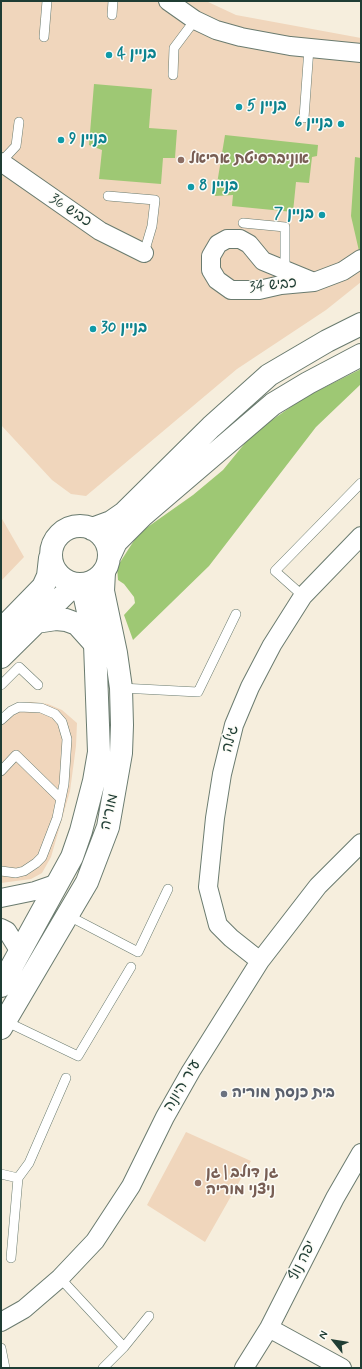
<!DOCTYPE html>
<meta charset="utf-8">
<style>
body{margin:0}
#map{position:relative;width:362px;height:1369px;overflow:hidden;background:#f6eedd;font-family:Mynerve,sans-serif}
canvas{display:block}
.frame{position:absolute;inset:0;border:2px solid #1f3d34;pointer-events:none}
.north{position:absolute;left:314px;top:1321px;width:40px;height:40px;-webkit-text-stroke:3px #fdfcf7;paint-order:stroke;rotate:300deg;font-size:11px;font-weight:700;line-height:16px;text-align:center;color:#1f3d34}
.north::after{content:'';display:block;margin:auto;width:14px;height:18px;background:#1f3d34;clip-path:polygon(50% 0,100% 100%,50% 72%,0 100%)}
</style>
<div id="map">
<canvas width="362" height="1369"></canvas>
<div class="frame"></div>
<div class="north">N</div>
</div>
<script>
const ctx = document.querySelector('canvas').getContext('2d');
ctx.lineJoin = 'round';
function fillPath(path, color) { ctx.fillStyle = color; ctx.fill(path, 'evenodd'); }
const toPath = rows => new Path2D(rows.map(r => 'M' + r).join(''));
function stroke(path, color, width, dash) { ctx.strokeStyle = color; ctx.lineWidth = width; ctx.lineCap = dash ? 'butt' : 'round'; ctx.setLineDash(dash || []); ctx.stroke(path); }
function write(font, color, halo, rows, align = 'center') {
  ctx.font = font + ' Mynerve,"Playpen Sans Hebrew",sans-serif'; ctx.lineWidth = 3; ctx.setLineDash([]); ctx.textBaseline = 'middle'; ctx.strokeStyle = halo; ctx.fillStyle = color; for (const [text, x, y, turn = 0] of rows) {
    ctx.save(); ctx.translate(x, y); ctx.rotate((+turn || 0) * Math.PI / 180); ctx.textAlign = isNaN(turn) ? turn : align; if (halo) ctx.strokeText(text, 0, 0); ctx.fillText(text, 0, 0); ctx.restore();
  }
}
fillPath(toPath([
 [1,1,206,1,236,15,361,38,361,282,326,310,237,369,86,496,71,494,52,480,1,425],
 [1,517,24,557,1,581],
 [31,702,48,704,62,710,77,723,76,746,70,791,51,857,42,873,31,879,1,883,1,714,13,706],
 [186,1132,251,1161,205,1242,147,1205]
]), '#f0d6bc');
fillPath(toPath([
 [94,84,152,89,149,128,177,130,175,158,163,158,161,184,99,179,102,150,89,145],
 [225,135,318,145,317,156,312,157,309,183,296,182,293,212,232,206,233,195,215,196],
 [355,157,361,158,361,250,359,251,351,216],
 [361,369,361,384,316,427,209,566,133,640,124,615,135,603,134,597,124,584,118,580,117,567,135,539,142,531,193,495,223,470,250,437,262,427,305,397]
]), '#9ec874');
const service = toPath([
 [112,15,113,1],
 [44,37,47,1],
 [173,75,174,48,195,20],
 [304,118,309,48],
 [1,162,16,146,19,122],
 [108,196,155,200,152,226,144,253],
 [243,223,285,227,285,270],
 [303,596,275,571,361,483],
 [1,685,19,667,38,685],
 [121,688,198,692,236,614],
 [1,720,11,711,19,707,41,708,55,714,62,722,67,739,64,784,57,818,42,857,36,863,24,871,16,873,1,871],
 [1,771,16,755,61,799],
 [67,915,138,952,168,889],
 [5,1021,78,1056,131,967],
 [1,1174,18,1178],
 [11,1258,18,1178,29,1163,66,1078],
 [60,1278,124,1347],
 [1,1348,5,1368],
 [103,1368,124,1347,149,1316]
]);
const minor = toPath([
 [168,1,195,20,216,30,241,37,290,46,361,53],
 [1,162,100,231,144,253],
 [314,282,263,261,249,244,240,239,227,239,218,244,211,256,211,270,217,280,231,290,259,290,281,285,314,282,343,271,361,259],
 [1,898,35,891,58,883],
 [1,928,7,931,20,952],
 [260,961,231,938,218,925,208,887,215,818,222,774,234,725,250,687,272,645,303,596,361,536],
 [1,1322,24,1309,60,1278,95,1241,131,1186,165,1117,191,1071,260,961,318,886,361,843],
 [269,1328,342,1368],
 [244,1368,269,1328,335,1198,361,1153]
]);
const tertiary = toPath([
 [1,986,72,857,81,831,94,781,99,752,95,644,85,598,79,585],
 [1,1028,87,882,108,827,121,753,122,725,121,688,116,653,103,591,104,572]
]);
const secondary = toPath([
 '51 555a29 29 0 1 1 58 0a29 29 0 1 1-58 0Z',
 [92,529,111,522,124,513,211,427,269,375,327,341,361,324],
 [109,557,116,542,142,516,273,404,308,383,361,355],
 [36,622,56,619,66,620,77,624,95,644],
 [1,630,43,587,48,576,50,558],
 [1,657,75,584]
]);
stroke(service, '#6a7b6f', 10);
stroke(minor, '#6a7b6f', 20);
stroke(tertiary, '#6a7b6f', 24);
stroke(secondary, '#6a7b6f', 24);
stroke(service, '#fff', 9);
stroke(minor, '#fff', 18);
stroke(tertiary, '#fff', 22);
stroke(secondary, '#fff', 22);
for (const [x, y, r, color] of [
 [109,55,4,"#0f9aa8"],
 [239,107,4,"#0f9aa8"],
 [341,124,4,"#0f9aa8"],
 [61,140,4,"#0f9aa8"],
 [181,160,4,"#8d6e63"],
 [191,187,4,"#0f9aa8"],
 [322,215,4,"#0f9aa8"],
 [93,329,4,"#0f9aa8"],
 [224,1094,4,"#6b7280"],
 [198,1183,4,"#8d6e63"]
]) { const dot = new Path2D(); dot.arc(x, y, r, 0, 2 * Math.PI); ctx.fillStyle = color; ctx.fill(dot); stroke(dot, '#fdfcf7', 1.5); }
write('bold 15px', '#0d838f', '#fdfcf7', [
 ["בניין 4",117,55],
 ["בניין 5",247,107],
 ["בניין 6",333,124,"right"],
 ["בניין 9",69,140],
 ["בניין 8",199,187],
 ["בניין 7",314,215,"right"],
 ["בניין 30",101,329]
], 'left');
write('bold 15px', '#785e54', '#fdfcf7', [
 ["אוניברסיטת אריאל",189,160],
 ["גן דולב | גן",206,1174],
 ["ניצני מוריה",206,1191]
], 'left');
write('15px', '#1f3d34', '#fdfcf7', [
 ["כביש 36",70,211,34],
 ["כביש 34",273,286,-6],
 ["גילה",231,739,-75],
 ["מוריה",110,812,-77],
 ["עיר היונה",183,1086,-59],
 ["יפה נוף",303,1261,-63]
]);
write('bold 15px', '#5b616d', '#fdfcf7', [
 ["בית כנסת מוריה",232,1094]
], 'left');
</script>
